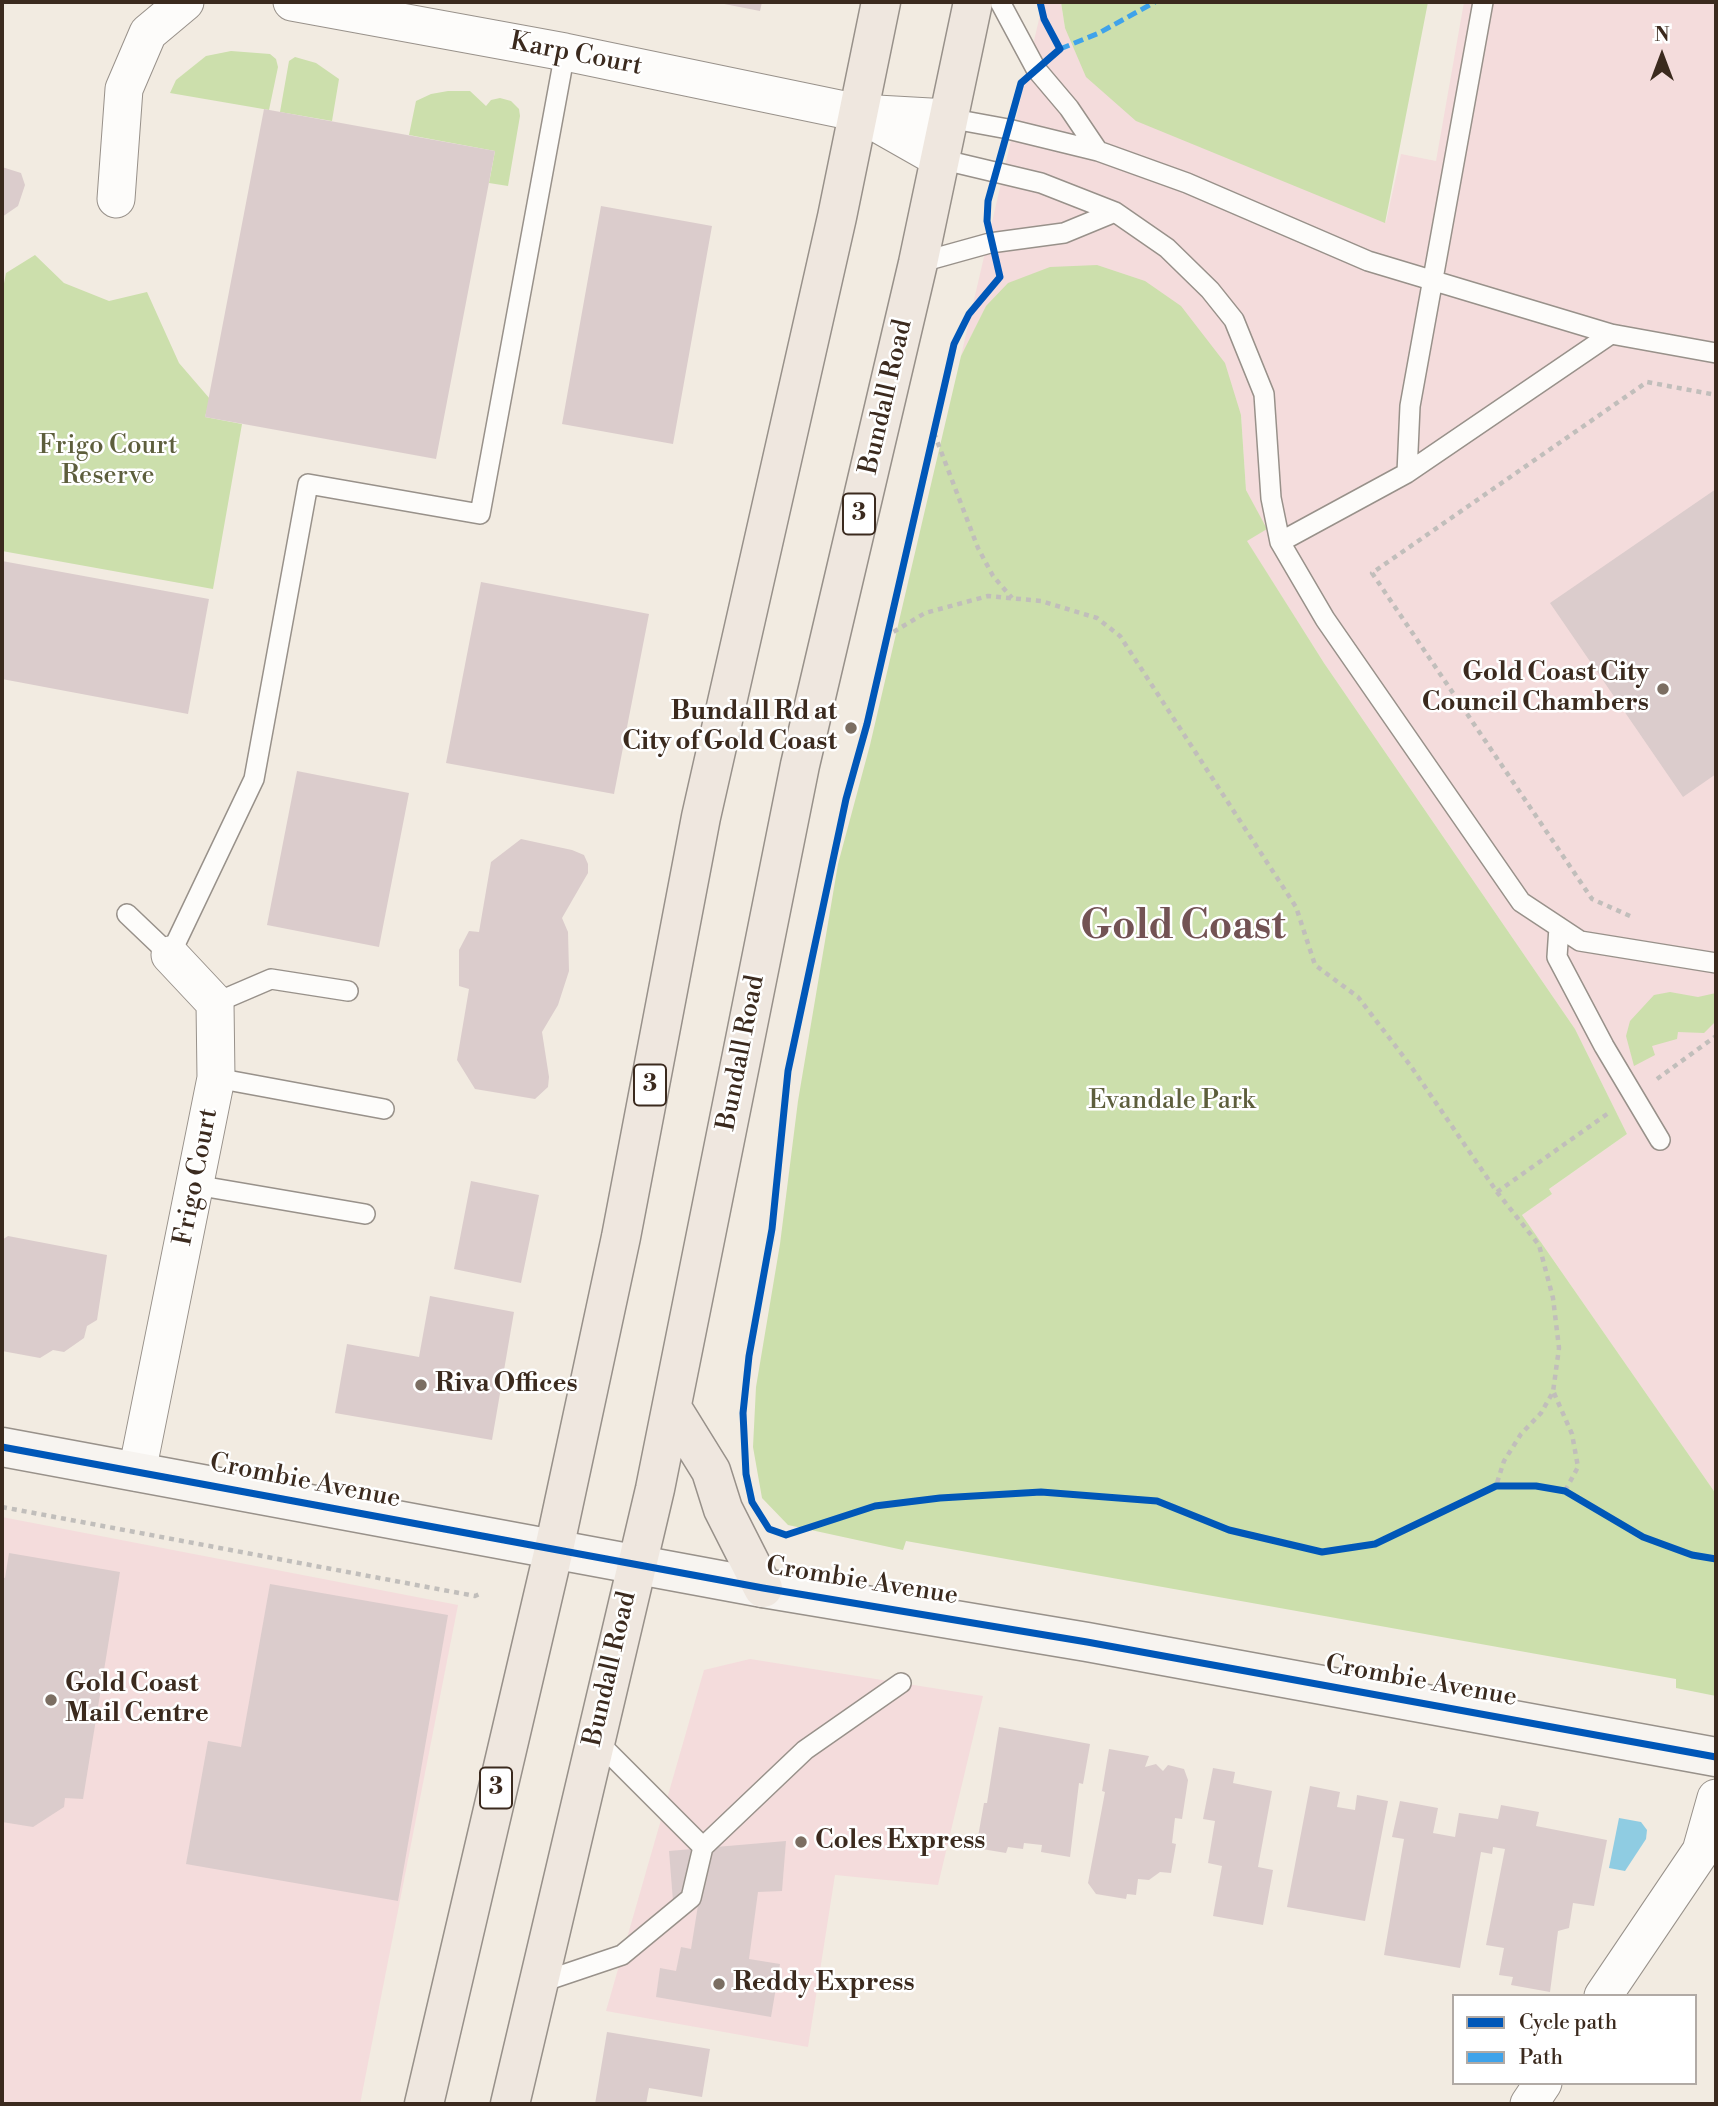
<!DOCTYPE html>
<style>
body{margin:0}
#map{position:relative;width:1718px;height:2106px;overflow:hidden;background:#f2ebe1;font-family:"Libre Bodoni",serif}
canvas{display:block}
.frame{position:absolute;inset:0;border:4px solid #3b2a1e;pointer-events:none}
.legend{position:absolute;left:1452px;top:1994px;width:245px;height:91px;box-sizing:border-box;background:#fff;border:2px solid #b1aaa5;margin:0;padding:9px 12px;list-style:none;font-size:21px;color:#3b2a1e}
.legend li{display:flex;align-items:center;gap:14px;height:35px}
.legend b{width:35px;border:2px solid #b1aaa5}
.north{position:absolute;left:1627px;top:21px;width:70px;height:70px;-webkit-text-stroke:5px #fff;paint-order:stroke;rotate:0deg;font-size:19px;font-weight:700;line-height:28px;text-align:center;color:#3b2a1e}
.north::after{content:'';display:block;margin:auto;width:24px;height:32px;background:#3b2a1e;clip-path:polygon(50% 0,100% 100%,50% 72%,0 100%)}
</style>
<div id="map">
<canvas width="1718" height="2106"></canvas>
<div class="frame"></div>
<ul class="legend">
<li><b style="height:9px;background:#0057b8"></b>Cycle path</li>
<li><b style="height:9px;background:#3fa3ea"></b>Path</li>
</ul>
<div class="north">N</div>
</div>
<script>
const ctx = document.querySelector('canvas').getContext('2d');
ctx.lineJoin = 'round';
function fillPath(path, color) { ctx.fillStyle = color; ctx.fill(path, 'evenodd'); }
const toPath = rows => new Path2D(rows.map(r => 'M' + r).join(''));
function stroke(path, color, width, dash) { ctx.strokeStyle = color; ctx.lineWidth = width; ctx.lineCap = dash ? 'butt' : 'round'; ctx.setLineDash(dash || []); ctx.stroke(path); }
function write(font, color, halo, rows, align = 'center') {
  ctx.font = font + ' "Libre Bodoni",serif'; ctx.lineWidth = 5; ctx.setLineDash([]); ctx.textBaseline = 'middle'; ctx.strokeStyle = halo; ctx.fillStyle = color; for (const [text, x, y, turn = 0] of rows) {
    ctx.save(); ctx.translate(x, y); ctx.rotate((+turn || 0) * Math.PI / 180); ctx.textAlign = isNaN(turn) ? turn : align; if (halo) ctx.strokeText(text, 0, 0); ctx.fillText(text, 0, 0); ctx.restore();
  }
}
fillPath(toPath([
 [1043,2,1061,2,1065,28,1386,222,1401,154,1436,161,1464,2,1716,2,1716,1494,1522,1215,1552,1194,1549,1189,1627,1134,1575,1029,1324,663,1246,540,1266,529,1246,490,1241,415,986,307,961,356],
 [2,1517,458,1605,360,2104,2,2104],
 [750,1659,983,1696,938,1885,835,1875,808,2047,606,2011,704,1670]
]), '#f4dcdc');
fillPath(toPath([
 [1061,2,1428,2,1385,223,1136,121,1086,77,1065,28],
 [231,51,270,54,276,59,278,67,269,110,170,93,176,80,206,56],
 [295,57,316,63,339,79,332,121,280,112,289,61],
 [448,91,470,91,486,106,491,100,500,98,511,101,519,109,520,116,508,186,489,183,495,151,409,135,416,101,431,94],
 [35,255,64,283,109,301,147,292,179,363,210,399,205,417,242,424,213,589,2,551,2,294,6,273],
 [1097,265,1145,281,1181,306,1225,363,1241,415,1246,490,1267,529,1247,541,1324,663,1575,1029,1627,1134,1549,1189,1552,1194,1522,1215,1716,1494,1716,1696,1676,1688,1676,1679,906,1541,903,1550,788,1525,762,1498,753,1447,756,1387,780,1244,798,1101,838,864,870,745,961,356,986,306,1008,283,1050,267],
 [1670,992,1698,997,1716,993,1716,1021,1704,1033,1678,1032,1677,1039,1652,1046,1655,1055,1634,1066,1626,1036,1630,1021,1654,995]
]), '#ccdfac');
fillPath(toPath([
 [1619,1818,1641,1822,1647,1830,1646,1839,1625,1871,1609,1868]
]), '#8fcce2');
fillPath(toPath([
 [714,2,762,2,760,11],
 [264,109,495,151,436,459,205,417],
 [2,167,21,173,25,185,18,206,2,217],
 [601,206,712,226,673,444,562,424],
 [1716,489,1716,774,1683,797,1550,603],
 [2,561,209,599,188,714,2,679],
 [481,582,649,614,614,794,446,763],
 [297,771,409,793,379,947,267,925],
 [521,839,572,850,584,855,588,864,588,873,562,918,568,932,569,971,558,1005,542,1032,549,1077,548,1087,535,1099,475,1089,457,1060,469,989,459,986,459,950,469,931,479,932,491,862],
 [471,1181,539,1195,521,1283,454,1269],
 [8,1236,107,1255,97,1320,87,1326,84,1338,64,1352,53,1350,40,1358,2,1351,2,1240],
 [430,1296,514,1312,492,1440,335,1413,347,1344,419,1357],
 [9,1553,120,1572,83,1799,65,1798,64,1807,33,1827,2,1822,2,1577,5,1578],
 [270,1584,448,1615,398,1901,186,1864,208,1741,241,1747],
 [999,1727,1090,1744,1083,1784,1079,1783,1070,1857,1041,1852,1042,1845,1024,1843,1023,1849,1008,1847,1006,1853,976,1848,984,1803,987,1803],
 [1109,1749,1149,1756,1145,1767,1156,1764,1163,1771,1168,1765,1184,1769,1188,1780,1182,1819,1175,1818,1172,1843,1176,1844,1171,1873,1160,1872,1149,1880,1138,1879,1136,1895,1127,1894,1126,1899,1096,1894,1088,1883,1105,1792,1102,1791],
 [1213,1768,1235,1772,1233,1783,1272,1791,1258,1867,1273,1870,1263,1925,1213,1916,1222,1866,1208,1863,1215,1821,1203,1819],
 [1310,1786,1340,1792,1337,1807,1355,1810,1357,1795,1388,1801,1365,1921,1287,1907],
 [1400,1801,1438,1808,1433,1833,1455,1837,1459,1813,1498,1819,1501,1805,1539,1812,1536,1826,1607,1840,1594,1906,1573,1903,1569,1928,1558,1931,1550,1992,1511,1985,1513,1977,1499,1975,1504,1948,1486,1945,1505,1849,1493,1847,1492,1854,1481,1852,1460,1968,1384,1955,1404,1839,1392,1837],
 [786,1841,782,1891,758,1892,749,1959,780,1964,771,2017,656,1997,660,1968,676,1971,681,1947,691,1949,699,1899,673,1901,669,1851],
 [607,2032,710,2049,702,2097,649,2088,646,2104,595,2104]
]), '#dbcccc');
const lane = toPath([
 [1000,2,1036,69,1069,108,1098,151],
 [948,118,1008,129,1098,151,1187,183,1368,261,1611,334,1716,353],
 [940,159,1041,183,1115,212,1167,248,1210,290,1234,320,1264,394,1271,498,1280,542,1325,619,1521,902,1580,941,1716,963],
 [918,263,990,243,1064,233,1115,212],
 [1407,473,1410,406,1483,2],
 [1280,542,1407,473,1611,334],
 [127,914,170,955,254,779,308,484,480,514,565,52],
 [1559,927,1557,957,1604,1046,1660,1140],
 [215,1003,271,979,348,991],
 [216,1078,384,1109],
 [195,1185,365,1214],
 [595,1739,703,1847],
 [539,1983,622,1955,691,1898,703,1847,805,1750,901,1683]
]);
const street = toPath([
 [292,2,565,52,859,113,948,118],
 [866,117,940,159],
 [116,199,124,89,148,33,185,2],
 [137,1472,216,1078,215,1003,170,955],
 [1603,1996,1701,1851,1716,1798],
 [1529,2104,1543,2083]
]);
const secondary = toPath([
 [2,1447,763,1588,1087,1642,1716,1757]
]);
const primary = toPath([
 [672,1408,711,1471,723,1509,763,1588],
 [424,2104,554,1549,621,1237,701,817,837,217,881,2],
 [510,2104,655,1489,800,765,918,263,973,2]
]);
stroke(lane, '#98918a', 22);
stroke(street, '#98918a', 39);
stroke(secondary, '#98918a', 41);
stroke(primary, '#98918a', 41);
stroke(toPath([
 [934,433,978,548,993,576,1012,598],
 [885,637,925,613,988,596,1041,601,1097,618,1120,636,1296,907,1315,965,1358,997,1410,1065,1497,1192,1539,1245,1553,1298,1559,1348,1553,1392,1541,1413,1521,1434,1504,1461,1496,1486],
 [1630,916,1592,899,1372,573,1647,382,1716,395],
 [1657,1079,1716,1036],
 [1497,1192,1610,1112],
 [1554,1393,1572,1434,1578,1467,1565,1491],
 [2,1507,475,1596,482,1593]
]), '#c1bebb', 4.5, [5, 5]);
stroke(lane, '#fdfcfa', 19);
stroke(street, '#fdfcfa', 37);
stroke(secondary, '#f7f4f0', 38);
stroke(primary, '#efe7df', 38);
stroke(toPath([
 [1060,49,1099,33,1155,2]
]), '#3fa3ea', 5, [10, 5]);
stroke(toPath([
 [1040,2,1044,19,1060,49,1021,83,988,201,987,221,1000,277,969,314,954,344,867,724,846,799,788,1071,772,1229,749,1356,743,1413,746,1474,752,1502,769,1529,786,1535,875,1506,940,1498,1041,1492,1157,1501,1229,1530,1322,1552,1375,1544,1496,1486,1536,1486,1565,1491,1643,1537,1692,1555,1716,1559],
 [2,1447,763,1588,1087,1642,1716,1757]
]), '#0057b8', 7);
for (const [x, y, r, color] of [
 [1663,689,7,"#7b6e62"],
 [851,728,7,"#7b6e62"],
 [421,1385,7,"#7b6e62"],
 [51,1700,7,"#7b6e62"],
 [801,1842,7,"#7b6e62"],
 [719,1984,7,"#7b6e62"]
]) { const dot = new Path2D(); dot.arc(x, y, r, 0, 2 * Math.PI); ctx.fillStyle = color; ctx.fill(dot); stroke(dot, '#fff', 2.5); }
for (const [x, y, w] of [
 [859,514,32],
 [650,1085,32],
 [496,1788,32]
]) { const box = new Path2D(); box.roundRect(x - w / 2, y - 20.5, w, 41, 5); ctx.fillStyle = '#fff'; ctx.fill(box); stroke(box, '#3b2a1e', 2); }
write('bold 24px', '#3b2a1e', null, [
 ["3",859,514],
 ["3",650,1085],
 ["3",496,1788]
]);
write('26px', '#3b2a1e', '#fff', [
 ["Karp Court",576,55,11],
 ["Bundall Road",887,397,-77],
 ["Bundall Road",742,1053,-79],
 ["Frigo Court",197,1177,-79],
 ["Crombie Avenue",305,1482,11],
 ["Crombie Avenue",862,1582,9],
 ["Bundall Road",611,1669,-77],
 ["Crombie Avenue",1421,1682,10]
]);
write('26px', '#5d5e3c', '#fff', [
 ["Frigo Court",108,447],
 ["Reserve",108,477],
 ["Evandale Park",1172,1102]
]);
write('bold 26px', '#3b2a1e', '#fff', [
 ["Gold Coast City",1649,674,"right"],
 ["Council Chambers",1649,704,"right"],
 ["Bundall Rd at",837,713,"right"],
 ["City of Gold Coast",837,743,"right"],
 ["Riva Offices",435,1385],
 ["Gold Coast",65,1685],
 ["Mail Centre",65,1715],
 ["Coles Express",815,1842],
 ["Reddy Express",733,1984]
], 'left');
write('bold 40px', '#735354', '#fff', [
 ["Gold Coast",1183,928]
]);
</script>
